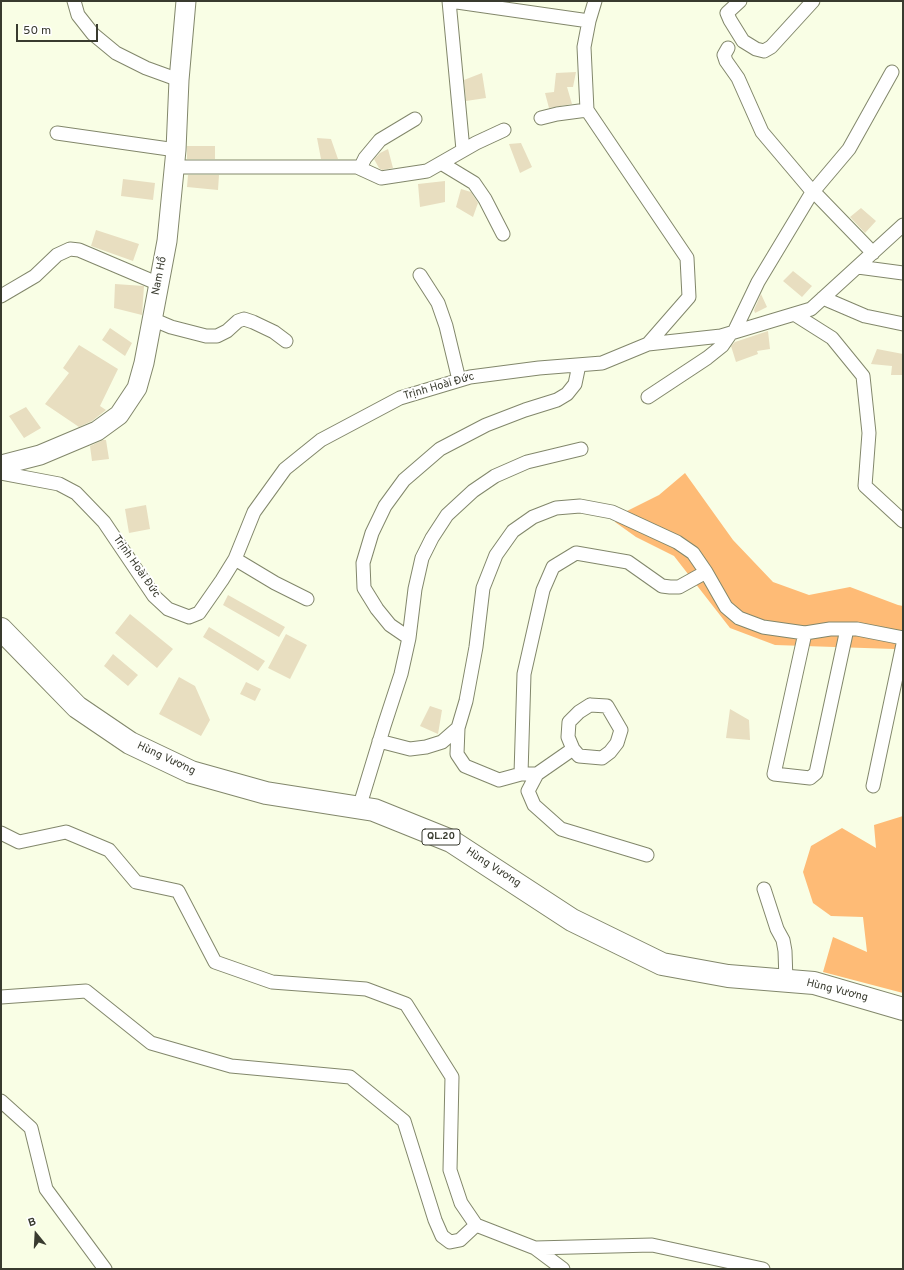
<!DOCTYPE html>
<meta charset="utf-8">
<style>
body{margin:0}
#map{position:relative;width:904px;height:1270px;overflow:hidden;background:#f9fee5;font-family:Overpass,sans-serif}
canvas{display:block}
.frame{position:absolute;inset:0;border:2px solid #393b2f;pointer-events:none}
.north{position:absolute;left:16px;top:1214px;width:40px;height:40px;-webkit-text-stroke:3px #fff;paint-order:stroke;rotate:342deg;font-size:11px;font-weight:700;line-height:16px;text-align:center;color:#393b2f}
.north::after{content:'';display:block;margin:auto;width:14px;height:18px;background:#393b2f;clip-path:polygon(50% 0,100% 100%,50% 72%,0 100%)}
.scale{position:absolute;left:16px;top:24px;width:82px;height:18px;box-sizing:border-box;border:2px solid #393b2f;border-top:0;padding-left:5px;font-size:12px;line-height:14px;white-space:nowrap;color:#393b2f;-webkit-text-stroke:3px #fff;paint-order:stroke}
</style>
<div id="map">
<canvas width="904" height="1270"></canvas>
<div class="frame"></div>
<div class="north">B</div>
<div class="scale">50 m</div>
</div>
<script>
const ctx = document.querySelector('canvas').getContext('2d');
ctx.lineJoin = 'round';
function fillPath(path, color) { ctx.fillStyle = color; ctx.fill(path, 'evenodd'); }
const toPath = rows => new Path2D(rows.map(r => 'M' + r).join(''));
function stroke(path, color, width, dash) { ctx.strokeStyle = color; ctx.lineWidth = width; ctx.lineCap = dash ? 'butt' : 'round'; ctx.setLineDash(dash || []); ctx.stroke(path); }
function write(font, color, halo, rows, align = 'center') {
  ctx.font = font + ' Overpass,sans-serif'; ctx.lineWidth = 4; ctx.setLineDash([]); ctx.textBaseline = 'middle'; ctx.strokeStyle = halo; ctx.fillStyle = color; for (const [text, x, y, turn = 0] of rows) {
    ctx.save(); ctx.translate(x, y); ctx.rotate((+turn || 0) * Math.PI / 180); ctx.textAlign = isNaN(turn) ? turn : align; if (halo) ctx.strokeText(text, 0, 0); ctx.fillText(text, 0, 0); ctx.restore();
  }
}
fillPath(toPath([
 [685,473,733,540,773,582,809,595,850,587,898,605,903,606,903,657,894,649,775,645,730,628,674,556,636,537,615,522,627,511,659,495],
 [903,816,903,993,823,972,833,937,867,952,863,917,831,916,813,903,803,872,811,846,842,828,876,848,874,825]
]), '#febb76');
fillPath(toPath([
 [576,72,573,87,567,87,572,104,549,108,545,93,554,92,556,73],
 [482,73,486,98,466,101,464,80],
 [317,138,331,139,338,159,321,159],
 [521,143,532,167,520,173,509,144],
 [187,146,215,146,215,159,187,159],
 [388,149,393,168,382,170,379,168,374,159,380,153],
 [188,175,219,175,218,190,187,187],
 [123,179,155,183,153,200,121,196],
 [445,181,445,202,420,207,418,184],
 [461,189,471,192,478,203,473,217,456,207],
 [861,208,876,221,865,233,850,217],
 [96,230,139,244,133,261,91,246],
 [793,271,812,286,802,297,783,281],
 [115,284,144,286,142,315,114,308],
 [761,294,767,307,755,313,754,310],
 [110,328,132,343,125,356,102,340],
 [768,331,770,349,757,351,758,354,736,362,731,346,735,342],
 [79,345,118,369,100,406,106,410,92,421,79,427,45,404,69,373,63,368],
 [877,349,903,354,903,375,891,375,892,366,871,364],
 [26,407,41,428,24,438,9,416],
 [103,440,106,440,109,459,92,461,90,446],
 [146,505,150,529,129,533,125,509],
 [228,595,285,627,279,637,223,605],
 [130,614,173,649,157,668,115,633],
 [209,627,265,661,258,671,203,637],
 [286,634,307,645,290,679,268,668],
 [113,654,138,675,128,686,104,666],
 [179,677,195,686,210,720,201,736,159,714],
 [246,682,261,689,255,701,240,694],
 [430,706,442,710,438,734,420,726],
 [730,709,749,720,750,740,726,738]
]), '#e8dec0');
const street = toPath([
 [74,1,78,15,93,34,116,53,146,68,179,80],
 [449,1,463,150],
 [450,1,589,21],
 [740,1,727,13,730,20,743,41,756,49,764,51,771,47,813,1],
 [728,48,724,55,726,61,738,78,762,132,806,184,811,190,811,194,758,282,734,332],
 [541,118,557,114,587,110],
 [57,133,176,150],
 [441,163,474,183,485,199,503,234],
 [175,167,357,167,381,178,427,171,476,143,504,130],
 [360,168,365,158,380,140,415,119],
 [813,191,873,253],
 [811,194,849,149,892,72],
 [858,267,903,273],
 [420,275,438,303,446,326,459,380],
 [1,296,35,276,57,255,70,249,79,250,159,284],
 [823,298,865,316,903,324],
 [794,314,832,338,863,376,869,433,865,486,903,521],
 [152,319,171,327,206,336,217,336,227,331,238,321,244,319,253,322,274,332,286,341],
 [648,344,721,336,811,309,903,225],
 [648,397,707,358,722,346,731,333],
 [1,473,59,484,76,493,104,522,154,596,168,609,189,617,199,613,222,580,235,559,254,512,285,469,321,440,400,398,470,377,539,368,602,363,648,344,689,297,687,258,587,110,584,47,589,21,595,1],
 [235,559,275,583,307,599],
 [805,633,774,774,810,778,816,773,847,629],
 [409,638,390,625,377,609,364,588,363,563,372,533,385,506,404,480,440,449,486,425,525,410,557,400,567,394,575,384,579,365],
 [590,705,607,706,621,730,617,743,610,752,602,758,579,756,573,749,568,737,569,722,579,712,590,705],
 [458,728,457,754,465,766,499,780,521,774,524,674,543,590,553,567,576,553,628,562,662,586,670,587,679,587,706,572],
 [379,741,410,749,426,747,442,742,458,728,466,701,476,647,483,588,496,555,513,531,533,517,556,508,580,506,612,512,677,542,693,553,706,572,726,607,739,618,763,627,805,633,830,629,857,629,903,638],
 [521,774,537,774,528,791,534,805,561,829,647,855],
 [537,774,573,749],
 [873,786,903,644],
 [359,808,384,726,401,674,409,638,415,589,422,558,432,538,447,515,473,491,495,476,527,462,581,449],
 [1,833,19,842,66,832,109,850,136,882,178,891,215,962,272,982,366,989,406,1004,452,1077,450,1170,461,1203,476,1225,460,1240,450,1242,442,1236,435,1220,404,1121,350,1077,231,1066,151,1043,86,991,1,997],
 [764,889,777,929,783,940,785,951,786,981],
 [1,1101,31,1128,46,1189,105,1269],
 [476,1225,535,1248,652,1245,763,1269],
 [535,1248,563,1269]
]);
const secondary = toPath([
 [1,465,40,455,97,431,119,415,137,388,144,363,167,241,176,150,179,80,186,1]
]);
const highway = toPath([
 [1,629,77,707,130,743,191,772,266,793,374,810,451,841,572,920,662,964,728,976,814,983,903,1009]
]);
stroke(street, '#82876b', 15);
stroke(secondary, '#82876b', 21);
stroke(highway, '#82876b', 24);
stroke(street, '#fff', 13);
stroke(secondary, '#fff', 19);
stroke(highway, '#fff', 22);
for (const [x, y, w] of [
 [441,837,38]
]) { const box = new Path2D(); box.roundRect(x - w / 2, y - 8, w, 16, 3); ctx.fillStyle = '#fff'; ctx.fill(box); stroke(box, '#393b2f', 1); }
write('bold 10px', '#393b2f', null, [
 ["QL.20",441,837]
]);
write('11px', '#393b2f', '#fff', [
 ["Nam Hồ",160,276,-79],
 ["Trịnh Hoài Đức",439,387,-16],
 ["Trịnh Hoài Đức",136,567,55],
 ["Hùng Vương",166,759,25],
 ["Hùng Vương",493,868,33],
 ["Hùng Vương",837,991,14]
]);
</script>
